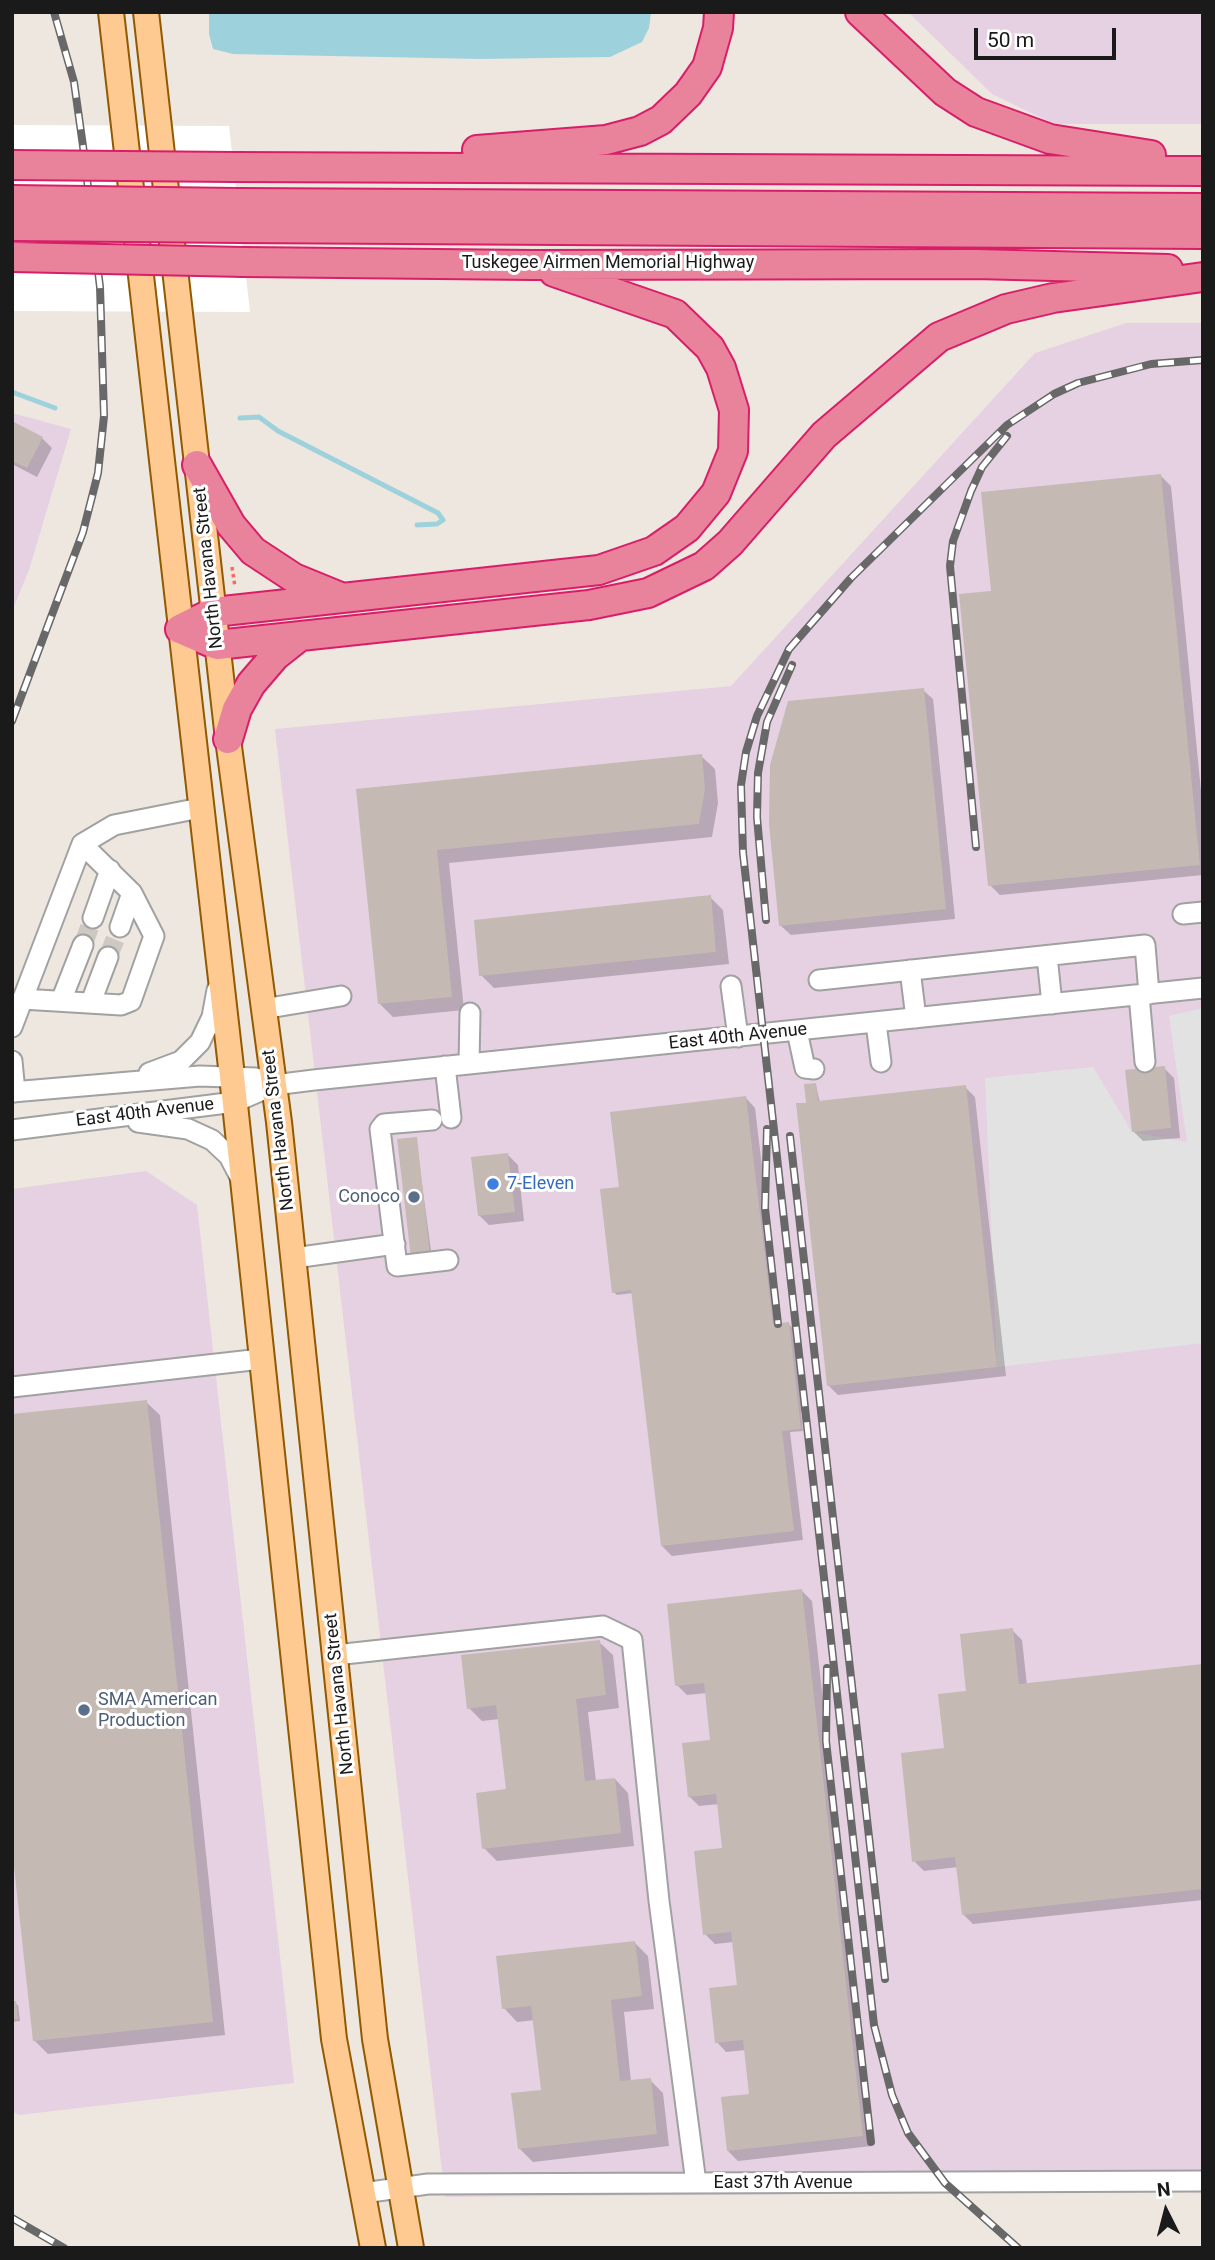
<!DOCTYPE html>
<style>
body{margin:0}
#map{position:relative;width:1215px;height:2260px;overflow:hidden;background:#ede7df;font-family:Roboto,sans-serif}
canvas{display:block}
.frame{position:absolute;inset:0;border:14px solid #1a1a1a;pointer-events:none}
.north{position:absolute;left:1131px;top:2176px;width:70px;height:70px;-webkit-text-stroke:5px #fff;paint-order:stroke;rotate:354deg;font-size:19px;font-weight:700;line-height:28px;text-align:center;color:#1a1a1a}
.north::after{content:'';display:block;margin:auto;width:24px;height:32px;background:#1a1a1a;clip-path:polygon(50% 0,100% 100%,50% 72%,0 100%)}
.scale{position:absolute;left:974px;top:28px;width:142px;height:32px;box-sizing:border-box;border:4px solid #1a1a1a;border-top:0;padding-left:9px;font-size:21px;line-height:24px;white-space:nowrap;color:#1a1a1a;-webkit-text-stroke:5px #fff;paint-order:stroke}
</style>
<div id="map">
<canvas width="1215" height="2260"></canvas>
<div class="frame"></div>
<div class="north">N</div>
<div class="scale">50 m</div>
</div>
<script>
const ctx = document.querySelector('canvas').getContext('2d');
ctx.lineJoin = 'round';
function fillPath(path, color) { ctx.fillStyle = color; ctx.fill(path, 'evenodd'); }
const toPath = rows => new Path2D(rows.map(r => 'M' + r).join(''));
function stroke(path, color, width, dash) { ctx.strokeStyle = color; ctx.lineWidth = width; ctx.lineCap = dash ? 'butt' : 'round'; ctx.setLineDash(dash || []); ctx.stroke(path); }
function write(font, color, halo, rows, align = 'center') {
  ctx.font = font + ' Roboto,sans-serif'; ctx.lineWidth = 6; ctx.setLineDash([]); ctx.textBaseline = 'middle'; ctx.strokeStyle = halo; ctx.fillStyle = color; for (const [text, x, y, turn = 0] of rows) {
    ctx.save(); ctx.translate(x, y); ctx.rotate((+turn || 0) * Math.PI / 180); ctx.textAlign = isNaN(turn) ? turn : align; if (halo) ctx.strokeText(text, 0, 0); ctx.fillText(text, 0, 0); ctx.restore();
  }
}
fillPath(toPath([
 [908,12,1203,12,1203,124,1054,124,992,94],
 [1126,323,1203,323,1203,2191,445,2197,275,729,731,686,1035,353],
 [12,413,71,429,29,570,12,611],
 [146,1171,197,1205,294,2083,19,2115,12,2111,12,1189]
]), '#e6d1e3');
fillPath(toPath([
 [1203,1008,1203,1343,997,1367,985,1078,1093,1067,1132,1132,1187,1142,1169,1016]
]), '#e2e2e2');
fillPath(toPath([
 [209,12,651,12,651,13,649,28,642,42,610,57,480,59,233,54,213,49,209,34]
]), '#9dd2dd');
fillPath(toPath([
 [12,125,229,126,250,312,12,311]
]), '#fff');
fillPath(toPath([
 [12,422,42,438,52,448,37,477,12,464],
 [1161,476,1171,486,1203,811,1203,875,1000,895,990,885,993,592],
 [923,690,933,699,955,919,791,935,781,926],
 [701,756,715,769,718,803,712,837,449,863,464,1010,393,1017,380,1004,358,790],
 [710,897,723,910,729,964,494,988,481,975],
 [1164,1068,1174,1078,1180,1138,1143,1141,1134,1132],
 [816,1085,820,1103,965,1087,975,1097,1006,1376,838,1395,828,1385,808,1104],
 [746,1098,755,1108,781,1325,789,1324,798,1334,807,1411,801,1412,803,1431,790,1432,803,1540,672,1556,662,1546,633,1293,617,1295,614,1292,618,1189],
 [416,1139,432,1258,415,1260],
 [508,1155,518,1165,524,1221,489,1225,479,1215],
 [146,1402,160,1415,225,2035,48,2054,34,2040],
 [802,1591,812,1601,872,2146,738,2161,728,2151,751,2096,746,2050,726,2052,717,2042,739,1987,734,1942,715,1944,705,1934,724,1850,719,1804,699,1806,689,1796,712,1741,707,1693,687,1695,677,1685],
 [1012,1630,1022,1640,1027,1685,1203,1666,1203,1900,973,1924,963,1914,958,1867,924,1871,914,1861,946,1750,968,1693],
 [599,1642,613,1655,619,1708,588,1712,596,1781,615,1779,628,1793,634,1846,497,1861,484,1848,507,1791,499,1719,482,1721,469,1708],
 [635,1943,648,1956,654,2009,624,2012,631,2082,650,2080,663,2093,669,2146,533,2162,519,2148,543,2091,535,2020,517,2022,504,2008],
 [12,2003,18,2005,20,2021,12,2022]
]), '#0003');
stroke(toPath([
 [12,392,55,408],
 [240,418,259,417,278,431,438,513,443,520,437,524,417,525]
]), '#9dd2dd', 5);
fillPath(toPath([
 [12,421,43,437,27,468,12,461],
 [1161,474,1200,865,988,886,959,594,991,591,981,492],
 [924,688,946,909,779,926,769,824,770,765,788,701],
 [702,754,705,789,699,824,437,850,452,997,378,1004,356,789],
 [711,895,716,952,479,976,474,920],
 [1165,1066,1171,1128,1132,1132,1125,1070],
 [816,1083,818,1101,966,1085,997,1367,827,1386,796,1103,806,1103,804,1084],
 [746,1096,773,1324,789,1322,801,1429,782,1431,794,1531,661,1546,631,1290,612,1293,600,1189,619,1187,610,1112],
 [417,1137,430,1256,411,1258,397,1139],
 [508,1153,515,1212,478,1216,471,1157],
 [147,1400,213,2022,33,2041,12,1848,12,1414],
 [802,1589,863,2136,727,2151,721,2097,749,2094,743,2040,715,2043,709,1988,737,1985,731,1932,703,1935,694,1851,722,1848,716,1794,688,1797,682,1743,710,1740,704,1683,675,1686,667,1604],
 [1013,1628,1019,1684,1203,1664,1203,1889,962,1915,955,1857,912,1862,901,1753,944,1748,938,1694,966,1691,960,1634],
 [600,1640,606,1695,576,1699,585,1781,615,1778,621,1833,482,1849,476,1793,506,1789,496,1705,467,1709,461,1655],
 [635,1941,642,1996,611,2000,620,2081,651,2078,657,2134,518,2149,511,2093,541,2090,531,2006,502,2009,496,1956],
 [12,2001,16,2001,18,2019,12,2019]
]), '#c4b9b3');
stroke(toPath([
 [83,945,93,918],
 [108,957,120,927]
]), '#cdc8c1', 19, [19, 10]);
const minor = toPath([
 [1183,914,1203,912],
 [93,918,110,870],
 [120,927,132,893],
 [1047,956,1052,1004],
 [910,970,916,1018],
 [819,980,1145,945,1149,994],
 [731,986,738,1037],
 [1139,995,1145,1062],
 [22,999,121,1005,131,1001,154,936,132,893,82,844],
 [61,1001,83,945],
 [91,1002,108,957],
 [263,1009,341,996],
 [876,1023,881,1062],
 [12,1027,82,844,114,825,200,808],
 [797,1031,805,1068,814,1069],
 [12,1061,15,1092],
 [469,1064,470,1013],
 [445,1066,451,1118],
 [149,1073,181,1061,200,1042,212,1017,217,990],
 [12,1092,200,1076,256,1078,274,1085],
 [432,1120,384,1124,380,1129,397,1266,448,1260],
 [138,1122,188,1129,212,1140,229,1156,240,1177],
 [12,1130,235,1102,274,1085,314,1080,1203,988],
 [294,1258,395,1244],
 [12,1387,261,1359],
 [335,1655,603,1626,632,1640,659,1901,696,2183],
 [363,2193,428,2184,1203,2181]
]);
const major = toPath([
 [111,12,232,1076,334,2039,373,2248],
 [146,12,228,739,279,1122,375,2039,411,2248]
]);
const highway = toPath([
 [860,12,945,92,976,112,1050,139,1151,155],
 [477,150,606,140,640,131,661,120,688,94,707,67,718,28,719,12],
 [234,167,1203,171],
 [238,203,1203,208],
 [241,228,1203,234],
 [244,262,533,265,976,264,1168,269],
 [197,465,231,525,253,551,294,578,338,596],
 [180,629,217,645,589,605,648,593,704,566,730,543,824,435,939,337,1006,309,1053,298,1203,277],
 [180,629,214,612,599,570,654,551,687,528,716,493,733,451,734,410,721,368,710,348,675,314,554,272],
 [228,739,237,709,251,684,275,656,299,637]
]);
stroke(minor, '#a1a1a1', 23);
stroke(major, '#915900', 28);
stroke(highway, '#d91e69', 32);
stroke(toPath([
 [232,567,235,587]
]), '#fe665f', 3.5, [3.5, 3.5]);
stroke(minor, '#fff', 19);
stroke(major, '#feca92', 24);
stroke(highway, '#e8839b', 28);
const rail = toPath([
 [12,721,83,532,98,473,104,416,100,287,83,146,74,82,54,12],
 [976,847,950,566,953,541,971,491,982,467,1007,436],
 [766,920,757,817,758,773,767,722,792,665],
 [767,1129,765,1208,778,1324],
 [790,1136,885,1979],
 [827,1668,826,1741,871,2142],
 [12,2218,64,2248],
 [1018,2248,945,2183,908,2133,892,2095,874,2025,743,853,741,785,746,752,757,716,789,649,851,578,1007,425,1054,394,1078,383,1151,364,1203,360]
]);
stroke(rail, '#686868', 8);
stroke(rail, '#fff', 5, [16]);
const highwayBridge = toPath([
 [12,165,234,167],
 [12,200,238,203],
 [12,226,241,228],
 [12,257,244,262]
]);
stroke(highwayBridge, '#d91e69', 32, []);
stroke(highwayBridge, '#e8839b', 28);
for (const [x, y, r, color] of [
 [493,1184,7,"#3f7fe0"],
 [414,1197,7,"#5c6f8a"],
 [84,1710,7,"#5c6f8a"]
]) { const dot = new Path2D(); dot.arc(x, y, r, 0, 2 * Math.PI); ctx.fillStyle = color; ctx.fill(dot); stroke(dot, '#fff', 2.5); }
write('18px', '#1a1a1a', '#fff', [
 ["Tuskegee Airmen Memorial Highway",608,263],
 ["North Havana Street",209,568,-96],
 ["East 40th Avenue",738,1037,-6],
 ["East 40th Avenue",145,1113,-7],
 ["North Havana Street",279,1130,-97],
 ["North Havana Street",340,1694,-96],
 ["East 37th Avenue",783,2183]
]);
write('18px', '#366cbe', '#fff', [
 ["7-Eleven",507,1184]
], 'left');
write('18px', '#4e5e75', '#fff', [
 ["Conoco",400,1197],
 ["SMA American",98,1700,"left"],
 ["Production",98,1721,"left"]
], 'right');
</script>
